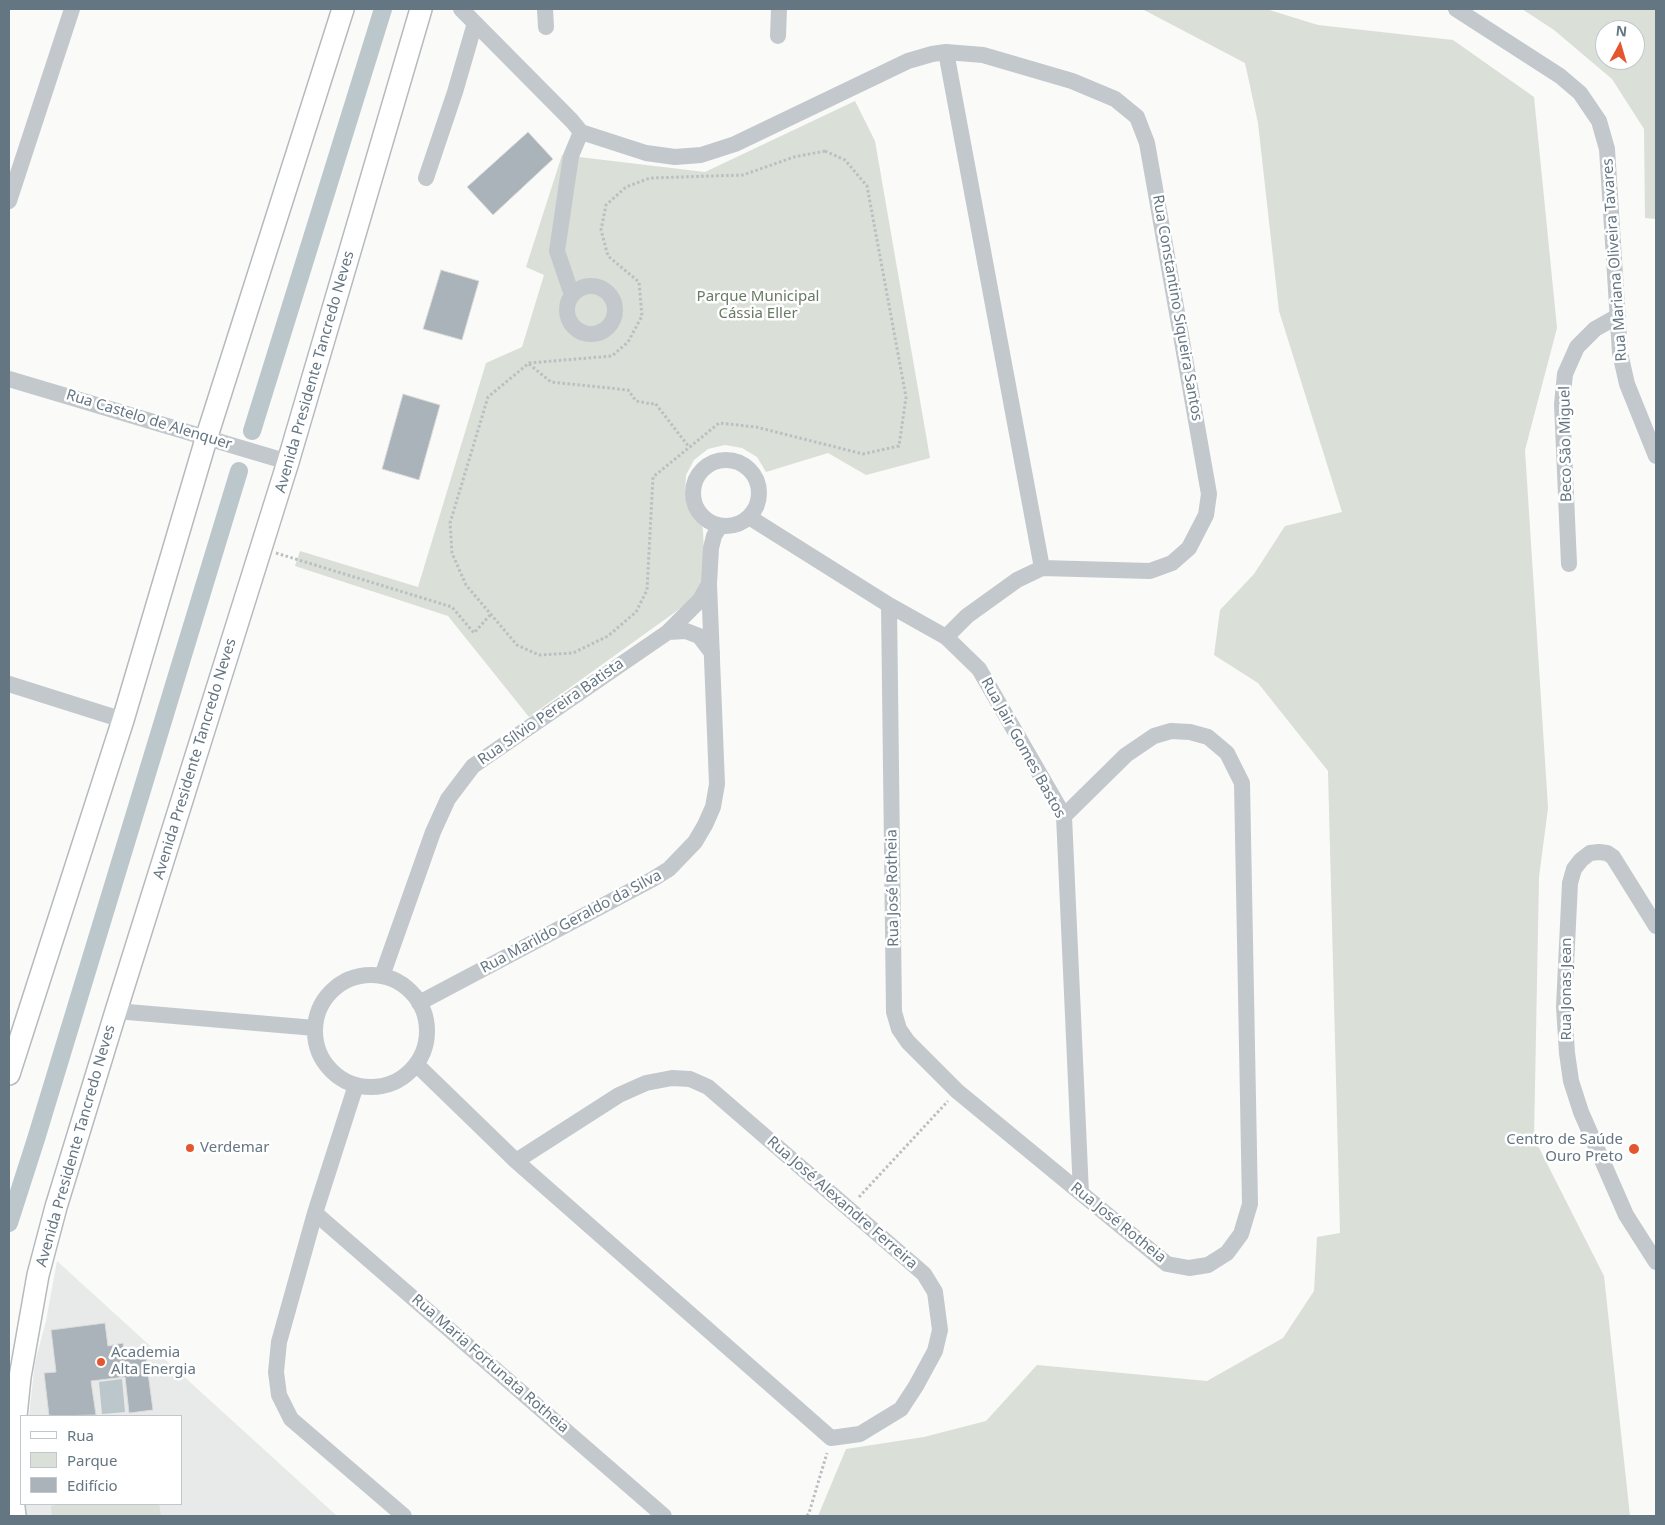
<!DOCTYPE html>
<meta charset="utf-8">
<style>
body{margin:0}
#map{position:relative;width:1665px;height:1525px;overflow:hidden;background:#fafaf8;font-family:"Noto Sans",sans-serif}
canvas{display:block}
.frame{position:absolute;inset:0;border:10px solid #657683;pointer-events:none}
.legend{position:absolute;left:20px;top:1415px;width:162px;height:90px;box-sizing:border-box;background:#fff;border:1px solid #c1c8cd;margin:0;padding:6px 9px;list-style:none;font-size:15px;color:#657683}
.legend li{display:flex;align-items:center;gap:10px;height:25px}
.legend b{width:25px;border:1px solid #c1c8cd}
.north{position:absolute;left:1595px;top:20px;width:50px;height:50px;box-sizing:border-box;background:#fff;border:1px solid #c1c8cd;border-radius:50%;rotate:6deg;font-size:14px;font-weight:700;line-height:20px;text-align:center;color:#657683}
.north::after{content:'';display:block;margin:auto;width:18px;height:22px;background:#e4572e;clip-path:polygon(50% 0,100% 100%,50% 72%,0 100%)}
</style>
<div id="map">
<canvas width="1665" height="1525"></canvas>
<div class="frame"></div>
<ul class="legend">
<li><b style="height:6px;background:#fff"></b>Rua</li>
<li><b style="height:14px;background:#dadfd7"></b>Parque</li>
<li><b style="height:14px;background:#aab3b9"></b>Edifício</li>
</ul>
<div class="north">N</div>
</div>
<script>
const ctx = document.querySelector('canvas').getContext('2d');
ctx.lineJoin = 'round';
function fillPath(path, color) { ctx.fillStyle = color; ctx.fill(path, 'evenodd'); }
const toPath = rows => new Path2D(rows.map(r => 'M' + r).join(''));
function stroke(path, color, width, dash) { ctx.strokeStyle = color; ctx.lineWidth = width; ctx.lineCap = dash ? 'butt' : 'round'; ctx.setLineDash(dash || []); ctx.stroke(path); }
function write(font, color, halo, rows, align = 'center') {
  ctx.font = font + ' "Noto Sans",sans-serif'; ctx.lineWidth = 5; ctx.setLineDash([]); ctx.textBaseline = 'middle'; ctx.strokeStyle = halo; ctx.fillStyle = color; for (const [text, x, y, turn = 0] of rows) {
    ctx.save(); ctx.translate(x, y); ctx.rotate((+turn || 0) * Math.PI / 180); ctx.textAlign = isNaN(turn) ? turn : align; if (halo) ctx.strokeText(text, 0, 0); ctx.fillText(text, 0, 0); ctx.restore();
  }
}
fillPath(toPath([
 [57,1261,337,1516,24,1516,24,1504,181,1504,181,1416,29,1416,35,1362,46,1321]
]), '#e8e9e9');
fillPath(toPath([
 [1149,9,1266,9,1318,25,1453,40,1534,97,1557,328,1525,450,1548,808,1539,877,1534,1138,1604,1276,1630,1516,818,1516,846,1449,924,1437,986,1421,1037,1365,1207,1381,1283,1338,1314,1291,1317,1237,1340,1233,1328,771,1258,683,1214,655,1220,610,1254,574,1285,526,1342,512,1279,311,1258,123,1245,63,1144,10],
 [1522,9,1656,9,1656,219,1645,218,1644,129,1612,79,1554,30],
 [1605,30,1635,30,1635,60,1605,60],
 [855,101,875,141,930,458,866,475,828,453,766,472,757,457,742,448,725,445,708,449,694,460,686,475,685,492,691,509,700,518,703,530,705,580,692,600,529,717,448,616,295,566,300,551,418,587,486,363,522,347,544,275,526,267,562,155,705,172],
 [62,1504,159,1504,161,1516,52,1516,51,1506]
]), '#dadfd7');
fillPath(toPath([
 [122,1379,125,1412,102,1414,99,1382]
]), '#bbc7cb');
stroke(toPath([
 [252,431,383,9],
 [9,1223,36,1139,239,471]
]), '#bbc7cb', 18);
const building = toPath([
 [528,132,553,159,493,215,467,187,528,132],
 [441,270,479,281,462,340,423,329,441,270],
 [403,394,440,405,419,480,382,469,403,394],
 [105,1323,108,1346,123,1343,124,1353,145,1350,153,1410,129,1413,125,1377,91,1381,96,1415,49,1416,44,1373,56,1372,51,1330,105,1323]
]);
fillPath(building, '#aab3b9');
stroke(building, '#dcdcda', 1);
const major = toPath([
 [9,1074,123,720,207,436,343,9],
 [15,1516,10,1474,20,1377,38,1275,56,1207,116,1011,288,462,421,9]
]);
stroke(major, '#b5babe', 24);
stroke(toPath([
 [825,151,845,160,867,186,906,397,899,446,863,454,756,427,719,423,653,477,647,590,636,612,608,636,573,653,539,655,517,645,466,585,452,553,450,523,488,397,529,363,612,356,628,342,642,316,639,282,608,256,601,230,606,205,626,187,650,178,743,175,794,157,825,151],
 [529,364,551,382,628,390,636,401,651,404,655,403,689,447],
 [276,553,452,607,474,633,490,615],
 [859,1197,948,1101],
 [807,1516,809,1513,827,1453]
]), '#bbbfc2', 3, [2.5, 2.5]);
stroke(toPath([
 [461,9,572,121,581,132,646,153,675,157,701,155,735,144,908,61,932,54,946,52,983,55,1072,81,1115,99,1137,117,1147,143,1209,494,1206,515,1189,548,1172,563,1150,571,1042,568,1017,580,967,616,946,637],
 [545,9,546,27],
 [1456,9,1560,76,1580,93,1599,121,1607,149,1620,353,1627,384,1656,456],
 [778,36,779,9],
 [946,52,1042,568],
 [426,178,455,92,475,23],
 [9,201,72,9],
 '567 310a24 24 0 1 1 48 0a24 24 0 1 1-48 0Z',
 [572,295,557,251,571,156,581,132],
 [9,379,288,462],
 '693 493a33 33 0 1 1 66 0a33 33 0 1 1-66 0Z',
 [749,517,889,605,946,637,979,669,1064,816,1081,1193],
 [1569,564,1562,404,1565,374,1577,347,1595,329,1618,316],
 [889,605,894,1012,899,1029,908,1042,957,1091,1167,1264,1189,1268,1208,1265,1227,1253,1241,1234,1250,1204,1242,783,1227,753,1208,737,1190,732,1171,731,1154,736,1126,755,1064,816],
 [668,632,686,631,699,636,712,653],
 [9,684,123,720],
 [1656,926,1613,857,1607,853,1599,852,1590,853,1581,860,1574,869,1570,883,1564,1007,1567,1053,1571,1081,1581,1112,1626,1215,1656,1262],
 '315 1031a56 56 0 1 1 112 0a56 56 0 1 1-112 0Z',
 [382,976,433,832,448,799,473,766,668,632,700,600,709,584],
 [419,1003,653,879,669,869,695,842,705,825,713,807,717,784,709,584,711,548,714,536,720,526],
 [116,1011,315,1028],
 [416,1064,516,1161,831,1438,860,1434,901,1409,916,1386,935,1351,940,1330,935,1292,924,1274,708,1087,690,1079,672,1078,646,1083,619,1095,516,1161],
 [356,1085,315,1213,279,1342,276,1372,279,1395,291,1419,404,1516],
 [315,1213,664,1516]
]), '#c3c8cc', 16);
stroke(major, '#fff', 21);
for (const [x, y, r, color] of [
 [190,1148,5,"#e4572e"],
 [1634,1149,6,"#e4572e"],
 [101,1362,5,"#e4572e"]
]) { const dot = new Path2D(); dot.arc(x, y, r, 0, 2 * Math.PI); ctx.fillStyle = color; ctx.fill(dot); stroke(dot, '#fff', 2); }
write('15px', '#657683', '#fff', [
 ["Rua Mariana Oliveira Tavares",1615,260,-94],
 ["Rua Constantino Siqueira Santos",1177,308,80],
 ["Avenida Presidente Tancredo Neves",315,372,-74],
 ["Rua Castelo de Alenquer",149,420,17],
 ["Beco São Miguel",1566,444,-91],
 ["Rua Sílvio Pereira Batista",551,712,-35],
 ["Rua Jair Gomes Bastos",1023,748,61],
 ["Avenida Presidente Tancredo Neves",195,759,-73],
 ["Rua José Rotheia",893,888,-91],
 ["Rua Marildo Geraldo da Silva",571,922,-28],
 ["Rua Jonas Jean",1567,989,-90],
 ["Avenida Presidente Tancredo Neves",76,1146,-74],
 ["Rua José Alexandre Ferreira",842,1203,41],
 ["Rua José Rotheia",1118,1223,39],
 ["Rua Maria Fortunata Rotheia",490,1364,41]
]);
write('15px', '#687a64', '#fff', [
 ["Parque Municipal",758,297],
 ["Cássia Eller",758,314]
]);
write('15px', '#657683', '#fff', [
 ["Centro de Saúde",1623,1140,"right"],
 ["Ouro Preto",1623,1157,"right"],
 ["Verdemar",200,1148],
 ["Academia",111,1353],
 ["Alta Energia",111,1370]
], 'left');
</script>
